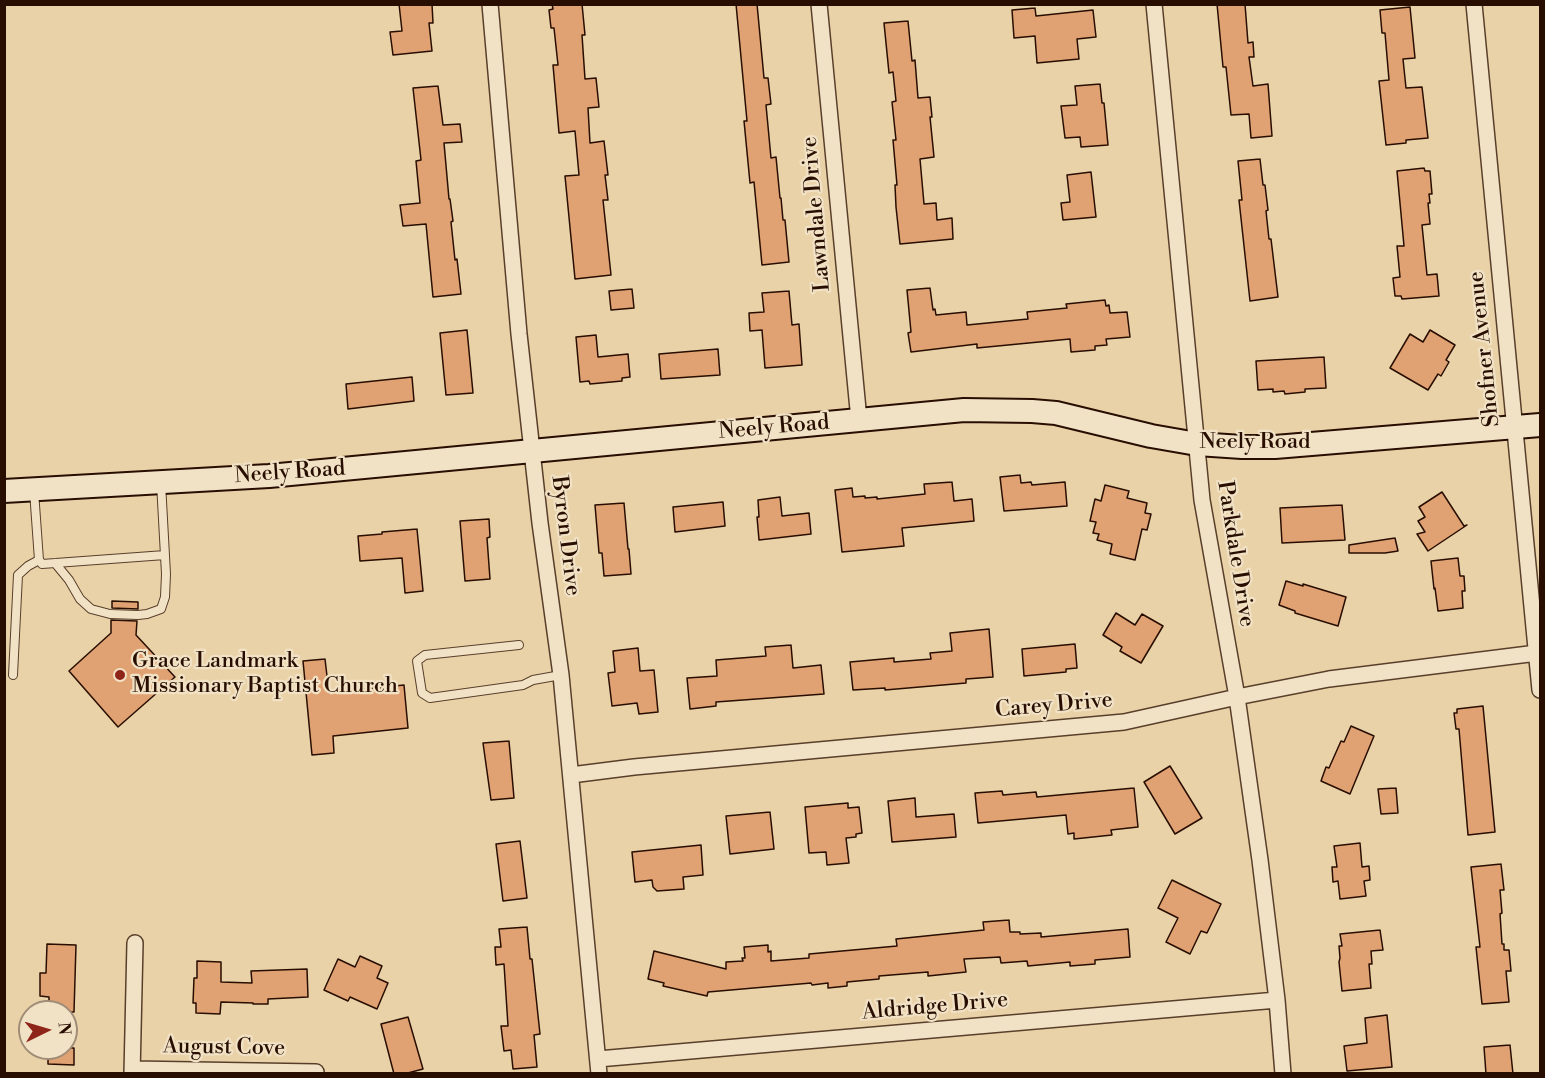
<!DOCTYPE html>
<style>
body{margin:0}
#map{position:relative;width:1545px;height:1078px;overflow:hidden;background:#ead2a8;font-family:"Libre Bodoni",serif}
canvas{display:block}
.frame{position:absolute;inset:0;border:6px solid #280e00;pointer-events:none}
.north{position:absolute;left:18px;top:1000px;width:60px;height:60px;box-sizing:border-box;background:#f1e2c6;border:2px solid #a18d77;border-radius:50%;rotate:85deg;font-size:16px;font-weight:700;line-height:24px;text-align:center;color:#280e00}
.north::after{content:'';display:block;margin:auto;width:21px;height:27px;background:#8f2418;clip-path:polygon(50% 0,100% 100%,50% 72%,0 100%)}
</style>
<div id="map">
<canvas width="1545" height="1078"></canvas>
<div class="frame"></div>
<div class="north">N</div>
</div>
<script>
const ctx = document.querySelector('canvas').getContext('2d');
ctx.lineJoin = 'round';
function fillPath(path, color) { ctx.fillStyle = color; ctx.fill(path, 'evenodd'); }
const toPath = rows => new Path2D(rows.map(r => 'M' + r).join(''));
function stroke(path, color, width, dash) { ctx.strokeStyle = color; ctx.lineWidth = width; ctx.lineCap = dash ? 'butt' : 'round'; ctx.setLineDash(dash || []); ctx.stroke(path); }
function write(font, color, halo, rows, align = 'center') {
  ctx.font = font + ' "Libre Bodoni",serif'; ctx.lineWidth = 4.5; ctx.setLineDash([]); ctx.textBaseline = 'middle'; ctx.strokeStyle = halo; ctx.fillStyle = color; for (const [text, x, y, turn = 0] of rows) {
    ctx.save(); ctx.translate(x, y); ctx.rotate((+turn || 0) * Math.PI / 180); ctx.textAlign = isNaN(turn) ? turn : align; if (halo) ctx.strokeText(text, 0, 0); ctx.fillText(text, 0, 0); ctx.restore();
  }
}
const building = toPath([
 [399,4,432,4,433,23,429,23,432,51,393,55,390,32,402,31,399,4],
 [552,4,582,4,585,35,582,35,585,79,596,78,599,107,588,108,590,143,604,141,608,175,605,175,608,200,603,200,611,275,575,279,565,176,579,175,575,131,559,133,553,65,558,65,554,28,551,28,549,10,553,9,552,4],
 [736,4,757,4,764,78,768,78,771,104,766,105,771,158,776,157,780,198,781,198,783,220,785,220,789,262,762,265,754,182,750,183,744,121,747,121,736,4],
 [1217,4,1245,4,1248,43,1253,42,1254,57,1249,57,1253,86,1268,84,1272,136,1251,138,1249,114,1231,115,1226,67,1223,67,1217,4],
 [1410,7,1415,58,1403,59,1406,88,1422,87,1428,138,1406,140,1406,143,1386,145,1379,81,1389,80,1385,33,1382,33,1380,10,1410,7],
 [1035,8,1036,16,1093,10,1096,37,1077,39,1079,59,1037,63,1035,36,1014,38,1012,10,1035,8],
 [908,21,912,61,915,60,918,98,930,97,932,117,930,117,934,157,920,159,924,204,936,203,937,220,952,218,953,239,900,244,896,207,895,185,897,185,893,140,896,140,892,102,896,101,893,72,889,73,884,23,908,21],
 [1100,84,1102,103,1104,103,1108,145,1081,147,1080,137,1065,138,1061,106,1077,105,1075,86,1100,84],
 [438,86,443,125,460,124,462,142,444,143,449,199,450,199,453,221,451,222,455,260,457,259,461,294,433,297,426,224,403,226,400,205,420,203,416,161,421,160,413,88,438,86],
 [1260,159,1263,185,1265,185,1268,210,1266,211,1269,239,1271,239,1278,297,1250,301,1239,200,1242,200,1238,161,1260,159],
 [1424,168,1425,171,1430,171,1432,194,1429,194,1430,203,1428,203,1430,224,1422,225,1427,275,1437,274,1439,296,1402,299,1401,296,1395,296,1393,278,1400,277,1397,246,1404,246,1397,171,1424,168],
 [1091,172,1096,217,1063,220,1061,203,1070,202,1067,175,1091,172],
 [930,288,933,310,935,309,936,315,966,312,967,325,1028,319,1027,312,1067,308,1066,304,1105,300,1106,306,1109,305,1110,313,1127,312,1130,337,1106,339,1107,345,1095,346,1095,350,1071,352,1070,339,977,348,977,344,911,352,908,333,911,332,907,290,930,288],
 [632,289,634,308,611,310,609,291,632,289],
 [789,291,792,325,799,324,802,365,765,368,762,330,750,331,749,313,764,312,762,293,789,291],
 [467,330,473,393,446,395,440,333,467,330],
 [1430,330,1455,345,1446,360,1449,362,1441,376,1438,374,1428,390,1390,368,1410,334,1423,342,1430,330],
 [596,335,598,357,628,354,630,377,622,378,622,381,590,384,589,381,580,382,576,337,596,335],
 [718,349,720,375,661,379,659,354,718,349],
 [1324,357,1326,388,1305,389,1305,392,1285,394,1284,391,1273,392,1273,389,1258,390,1256,361,1324,357],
 [412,377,414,401,348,409,346,384,412,377],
 [1020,475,1021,483,1031,482,1032,485,1065,482,1067,506,1004,511,1000,477,1020,475],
 [952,482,954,501,972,499,974,521,902,528,904,546,842,552,835,490,852,488,853,497,865,496,865,498,877,497,877,499,925,494,924,484,952,482],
 [1105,485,1129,491,1127,498,1147,503,1145,513,1151,514,1147,530,1142,529,1135,560,1110,554,1112,544,1097,540,1099,534,1093,533,1096,522,1090,521,1095,499,1101,501,1105,485],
 [1442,492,1464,526,1467,525,1428,551,1417,534,1425,532,1418,521,1425,517,1419,507,1442,492],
 [780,497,782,516,809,513,811,534,759,540,757,517,759,517,758,500,780,497],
 [723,502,725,526,675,532,673,507,723,502],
 [624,503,628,549,629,549,631,574,604,576,602,553,599,553,595,505,624,503],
 [1342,505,1345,540,1282,543,1280,508,1342,505],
 [489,519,490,537,487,538,490,579,465,581,460,521,489,519],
 [417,529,423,591,405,593,402,558,360,561,358,536,382,534,382,532,417,529],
 [1395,538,1398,551,1385,553,1349,553,1349,545,1395,538],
 [1458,558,1460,576,1464,576,1465,591,1462,591,1463,608,1438,611,1435,588,1434,589,1431,561,1458,558],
 [1286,581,1303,586,1303,584,1346,597,1338,626,1295,613,1295,611,1279,605,1286,581],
 [112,601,138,602,138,609,112,608,112,601],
 [1116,613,1135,625,1142,614,1163,626,1141,663,1120,651,1122,647,1103,635,1116,613],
 [111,620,137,621,136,635,175,677,118,727,69,671,111,633,111,620],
 [989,629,993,677,966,679,966,683,885,690,885,688,853,690,850,662,894,658,894,662,931,659,930,653,952,651,950,633,989,629],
 [1075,644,1077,668,1066,669,1066,672,1024,676,1022,649,1075,644],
 [791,645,793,668,821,665,824,694,716,702,716,706,690,709,687,678,717,676,716,660,766,656,765,647,791,645],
 [638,648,640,671,654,670,658,712,639,714,637,703,612,706,608,673,615,672,613,651,638,648],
 [325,659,329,693,404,685,408,728,333,736,334,753,312,755,303,661,325,659],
 [1483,706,1495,832,1468,835,1459,729,1456,729,1454,713,1457,713,1457,709,1483,706],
 [1351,726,1374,736,1350,794,1321,781,1326,767,1329,768,1341,741,1344,742,1351,726],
 [509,741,514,798,491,800,483,743,509,741],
 [1170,766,1202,818,1175,834,1144,782,1170,766],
 [1134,788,1138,827,1111,830,1112,835,1074,839,1074,833,1068,834,1066,815,978,823,975,793,1002,791,1003,795,1036,792,1037,797,1134,788],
 [1396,788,1398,813,1381,814,1378,789,1396,788],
 [915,798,916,817,954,814,956,837,892,842,888,801,915,798],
 [848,803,848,808,859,807,862,833,856,834,856,837,846,838,849,863,827,865,826,852,809,853,805,807,848,803],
 [770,812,774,849,730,854,726,816,770,812],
 [520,841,527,898,503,901,496,844,520,841],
 [1360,843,1362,867,1369,866,1370,880,1364,881,1366,896,1340,899,1338,881,1333,882,1332,867,1337,867,1334,846,1360,843],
 [701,845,703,875,683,877,684,889,657,891,653,887,652,880,635,882,632,852,701,845],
 [1501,864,1504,890,1500,890,1502,913,1500,914,1502,944,1504,944,1504,950,1509,950,1511,971,1506,971,1509,1002,1482,1004,1476,947,1480,947,1471,867,1501,864],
 [1172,880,1221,904,1207,933,1201,931,1190,954,1166,942,1178,918,1158,908,1172,880],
 [1009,920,1010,932,1020,932,1020,934,1041,933,1041,937,1128,929,1130,957,1095,960,1095,964,1070,966,1070,962,1028,966,1027,961,1001,963,1000,957,964,959,966,972,928,976,928,972,879,976,879,979,847,982,847,986,828,988,828,983,812,985,811,983,708,992,707,996,663,986,664,983,648,979,654,951,726,969,726,962,743,961,742,958,745,958,744,947,768,945,768,952,771,951,771,961,809,958,809,954,897,946,896,939,984,930,983,922,1009,920],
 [527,927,530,959,532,959,540,1034,534,1035,537,1067,513,1069,511,1050,504,1051,501,1026,508,1026,504,964,496,965,495,947,501,947,499,929,527,927],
 [1380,930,1383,950,1371,951,1372,964,1369,964,1371,988,1342,991,1339,962,1340,958,1339,946,1342,946,1340,934,1380,930],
 [47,944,76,945,74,1012,49,1012,49,997,40,996,40,973,46,973,47,944],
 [360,956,382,966,377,978,388,983,377,1009,350,997,348,1001,324,990,338,959,355,967,360,956],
 [197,961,221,962,221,982,252,983,251,971,307,969,308,997,268,999,268,1004,253,1004,253,1003,221,1002,220,1014,196,1013,196,1003,193,1003,194,978,197,978,197,961],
 [1387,1015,1392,1067,1347,1071,1344,1046,1367,1043,1365,1018,1387,1015],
 [408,1017,423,1069,404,1074,394,1074,381,1024,408,1017],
 [1510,1045,1513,1074,1486,1074,1484,1047,1510,1045],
 [48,1048,74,1048,74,1065,48,1064,48,1048]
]);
fillPath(building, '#e0a173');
stroke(building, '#280e00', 1.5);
const lane = toPath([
 [34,491,39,560,42,564,165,555],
 [55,563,69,580,80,599,91,609,110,614,138,615,147,614,161,609,165,597,166,574,161,483],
 [519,645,425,655,417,661,422,693,430,698,523,685,533,680,561,675],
 [13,675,18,575,28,566,39,560]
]);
const street = toPath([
 [490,4,519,334,540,523,561,675,599,1074],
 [819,4,859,420],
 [1154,4,1202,500,1237,697,1260,860,1277,1000,1283,1074],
 [1474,4,1540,690],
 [571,775,634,767,1124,722,1237,697,1329,679,1537,653],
 [598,1059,1277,1000],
 [132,1069,316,1072],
 [132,1074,135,943]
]);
const secondary = toPath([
 [4,491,269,476,964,410,1032,411,1056,413,1151,436,1197,444,1242,447,1275,447,1540,425]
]);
stroke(lane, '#583f2a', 10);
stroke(street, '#583f2a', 18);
stroke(secondary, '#280e00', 26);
stroke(lane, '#f1e2c6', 8);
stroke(street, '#f1e2c6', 15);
stroke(secondary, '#f1e2c6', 22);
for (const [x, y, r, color] of [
 [120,675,6,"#8f2418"]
]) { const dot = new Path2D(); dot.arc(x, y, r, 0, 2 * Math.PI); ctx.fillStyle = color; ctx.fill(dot); stroke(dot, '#f1e2c6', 2); }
write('22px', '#280e00', '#f1e2c6', [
 ["Lawndale Drive",817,214,-95],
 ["Shofner Avenue",1485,349,-96],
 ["Neely Road",774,428,-5],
 ["Neely Road",1255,443],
 ["Neely Road",290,473,-4],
 ["Byron Drive",565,536,83],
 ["Parkdale Drive",1235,554,81],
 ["Carey Drive",1054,706,-5],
 ["Aldridge Drive",935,1007,-5],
 ["August Cove",224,1048,1]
]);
write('22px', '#280e00', '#f1e2c6', [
 ["Grace Landmark",132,662],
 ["Missionary Baptist Church",132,687]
], 'left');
</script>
